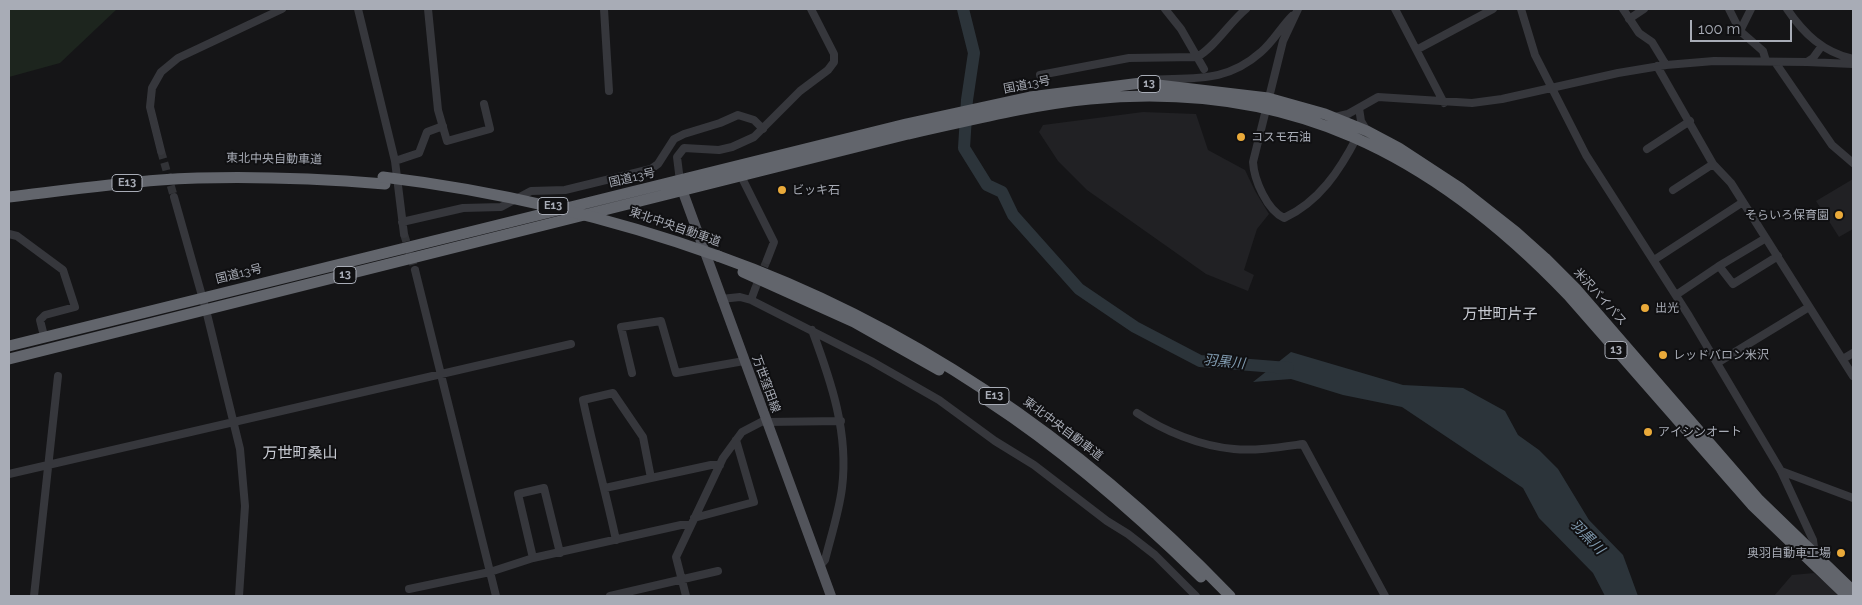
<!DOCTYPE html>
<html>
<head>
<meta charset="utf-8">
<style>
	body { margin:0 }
	#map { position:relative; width:1862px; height:605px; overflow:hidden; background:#151517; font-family:Raleway,sans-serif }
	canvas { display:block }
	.frame { position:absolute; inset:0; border:10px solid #a8acb6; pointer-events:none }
	.scale { position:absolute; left:1690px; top:20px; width:102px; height:22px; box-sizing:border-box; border:2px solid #a8acb6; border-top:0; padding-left:6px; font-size:15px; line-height:18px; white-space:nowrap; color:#a8acb6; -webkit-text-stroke:4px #101012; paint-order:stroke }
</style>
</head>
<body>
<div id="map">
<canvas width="1862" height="605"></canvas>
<div class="frame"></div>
<div class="scale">100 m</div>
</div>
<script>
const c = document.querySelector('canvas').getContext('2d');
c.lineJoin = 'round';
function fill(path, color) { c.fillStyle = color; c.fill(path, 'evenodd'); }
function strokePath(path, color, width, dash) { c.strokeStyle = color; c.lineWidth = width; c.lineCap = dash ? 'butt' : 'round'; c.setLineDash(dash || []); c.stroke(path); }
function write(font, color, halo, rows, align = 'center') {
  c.font = font + ' Raleway,"Noto Sans JP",sans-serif'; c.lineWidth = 4; c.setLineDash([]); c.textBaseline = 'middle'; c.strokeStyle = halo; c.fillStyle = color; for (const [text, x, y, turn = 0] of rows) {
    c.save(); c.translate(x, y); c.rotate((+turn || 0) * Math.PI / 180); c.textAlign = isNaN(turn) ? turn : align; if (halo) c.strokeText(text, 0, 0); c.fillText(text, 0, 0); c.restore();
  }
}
fill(new Path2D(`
	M1143,112l53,2 12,36 37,20 10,21 14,23 -12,15 -13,41 10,5 -6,16 -42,-17 -119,-84 -29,-29 -19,-29 4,-7z
	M1853,179v50l-14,8 -23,-36z
	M1814,573l27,23h-67l18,-21z`), '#212124');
fill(new Path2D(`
	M9,9h108l-57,54 -51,14z`), '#1d251e');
fill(new Path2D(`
	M1291,352l112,33 60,3 42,23 13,24 21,15 19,19 31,51 34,35 15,41h-33l-12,-23 -54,-55 -16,-30 -121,-81 -59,-12 -52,-16 -38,3z`), '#2c343a');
strokePath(new Path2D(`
	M963,9l11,44 -7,47 -3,48 23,37 15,7 11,23 66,74 56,38 65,34 88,7`), '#2c343a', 12);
strokePath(new Path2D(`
	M161,151l13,46
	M404,234l11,36
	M755,289l12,-29`), '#323337', 8, [8, 4]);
strokePath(new Path2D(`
	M358,9l37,152 9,73
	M428,9l10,101 9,31 43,-12 -6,-25
	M604,9l5,82
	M1165,9l16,20 23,40
	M1298,9l-15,32 -30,121c1,18 14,48 31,56 35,-16 56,-48 73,-81
	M1395,9l49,94
	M1521,9l14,46 51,100 103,161 92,155 32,69 2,14
	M1623,9l16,24 13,9 14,23
	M1729,9l11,22 23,20 3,10
	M1787,9c17,25 36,43 66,50
	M1629,19l15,-10
	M1740,31l11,-22
	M1418,49l75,-40
	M1775,62l57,83 21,18
	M1807,62l46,2
	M1657,66l56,98 18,19 122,193
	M1040,75l89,-17 68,-1c18,-10 32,-34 49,-48
	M1147,80c45,-3 78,4 114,-28 12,-10 20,-25 31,-36
	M1359,108l2,13 6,10
	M1335,117l13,-3 30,-17 94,6 30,-4 116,-26 48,-8 48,-4 93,1 6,-4 8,-11
	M1647,149l43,-28
	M161,151l-11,-44 2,-19 9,-16 17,-14 104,-49
	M395,161l24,-8 8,-21 16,-6
	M741,176l33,66 -7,18
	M680,181l-3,-24 7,-9 35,2 13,-3 22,-10 46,-46 28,-21 6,-8v-8l-23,-45
	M1673,190l40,-26
	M174,197l32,113 34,139 5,57 -6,90
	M402,222l61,-14 38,-1 30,-16 34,-1 86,-21 7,-5 16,-25 10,-5 36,-11 18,-8 16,5 9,9
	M9,234l8,2 46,34 12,37 -30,8 -5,5 4,16
	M1766,238l-47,28 14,18 45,-28
	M1654,260l89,-58
	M415,270l81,326
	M1676,295l43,-29
	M721,299l19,-2 11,3 120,61 68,39 56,41 39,24 73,56 21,13 27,21 41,41
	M751,300l4,-11
	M812,330c19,51 37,103 30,158 -3,24 -11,48 -17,72l-5,6
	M1843,359l10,-6
	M1717,363l92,-56
	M632,373l-11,-46 40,-6 15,52 68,-12
	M1137,413c27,18 63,33 97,36 22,2 47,-2 69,-5l82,152
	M766,422l75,-1
	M1781,471l72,27
	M9,474l562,-130
	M605,488l106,-23h9
	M694,518l60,-16 -18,-62
	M616,540c-10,-47 -23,-92 -33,-140l30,-7 30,44 8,41
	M533,558l-15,-64 26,-6 16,65
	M409,589l81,-17 43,-14 148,-33h10
	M34,596l24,-220
	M610,596l108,-25
	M686,596l-10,-39 47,-99 19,-26 23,-12`), '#36373c', 8);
strokePath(new Path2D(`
	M680,184l151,412`), '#52545b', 10);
strokePath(new Path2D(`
	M9,197c50,-6 101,-13 151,-17 75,-5 150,-2 225,4
	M718,256c197,70 368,191 512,340
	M743,272l111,50 85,48
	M9,346l897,-222 124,-27 111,-14 127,15 57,16 42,17 32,17 61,40 56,44 29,26 32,32 182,210 94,91
	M9,359l899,-225c60,-13 121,-29 182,-35 199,-19 343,55 478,196l184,210 95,91
	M988,401c77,50 147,112 213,176`), '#62656c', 11);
strokePath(new Path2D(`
	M383,177c116,14 226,40 335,79`), '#62656c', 11);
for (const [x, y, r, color] of [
	[1241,137,5,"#eaaa3a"],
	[782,190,5,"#eaaa3a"],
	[1839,215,5,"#eaaa3a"],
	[1645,308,5,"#eaaa3a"],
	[1663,355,5,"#eaaa3a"],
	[1648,432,5,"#eaaa3a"],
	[1841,553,5,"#eaaa3a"]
]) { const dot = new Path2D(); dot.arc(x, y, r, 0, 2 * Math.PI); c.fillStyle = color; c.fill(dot); strokePath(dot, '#101012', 2); }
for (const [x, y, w] of [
	[1149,84,22],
	[127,183,30],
	[553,206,30],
	[345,275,22],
	[1616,350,22],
	[994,396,30]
]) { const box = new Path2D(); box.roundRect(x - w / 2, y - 8.5, w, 17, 4); c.fillStyle = '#101012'; c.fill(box); strokePath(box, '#a8acb6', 1); }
write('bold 11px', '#a8acb6', null, [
	["13",1149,84],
	["E13",127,183],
	["E13",553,206],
	["13",345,275],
	["13",1616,350],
	["E13",994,396]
]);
write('12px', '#a8acb6', '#101012', [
	["国道13号",1027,85,-11],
	["東北中央自動車道",274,159,1],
	["国道13号",632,178,-13],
	["東北中央自動車道",675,227,19],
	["国道13号",239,274,-14],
	["米沢バイパス",1600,297,48],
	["万世窪田線",766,384,70],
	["東北中央自動車道",1063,429,37]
]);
write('12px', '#a8acb6', '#101012', [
	["コスモ石油",1251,137],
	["ビッキ石",792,190],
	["そらいろ保育園",1829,215,"right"],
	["出光",1655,308],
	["レッドバロン米沢",1673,355],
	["アイシンオート",1658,432],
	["奥羽自動車工場",1831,553,"right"]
], 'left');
write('italic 14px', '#809bb0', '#101012', [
	["羽黒川",1224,362,6],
	["羽黒川",1587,537,45]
]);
write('15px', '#c8cbd3', '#101012', [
	["万世町片子",1500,314],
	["万世町桑山",300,453]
]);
</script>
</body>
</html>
